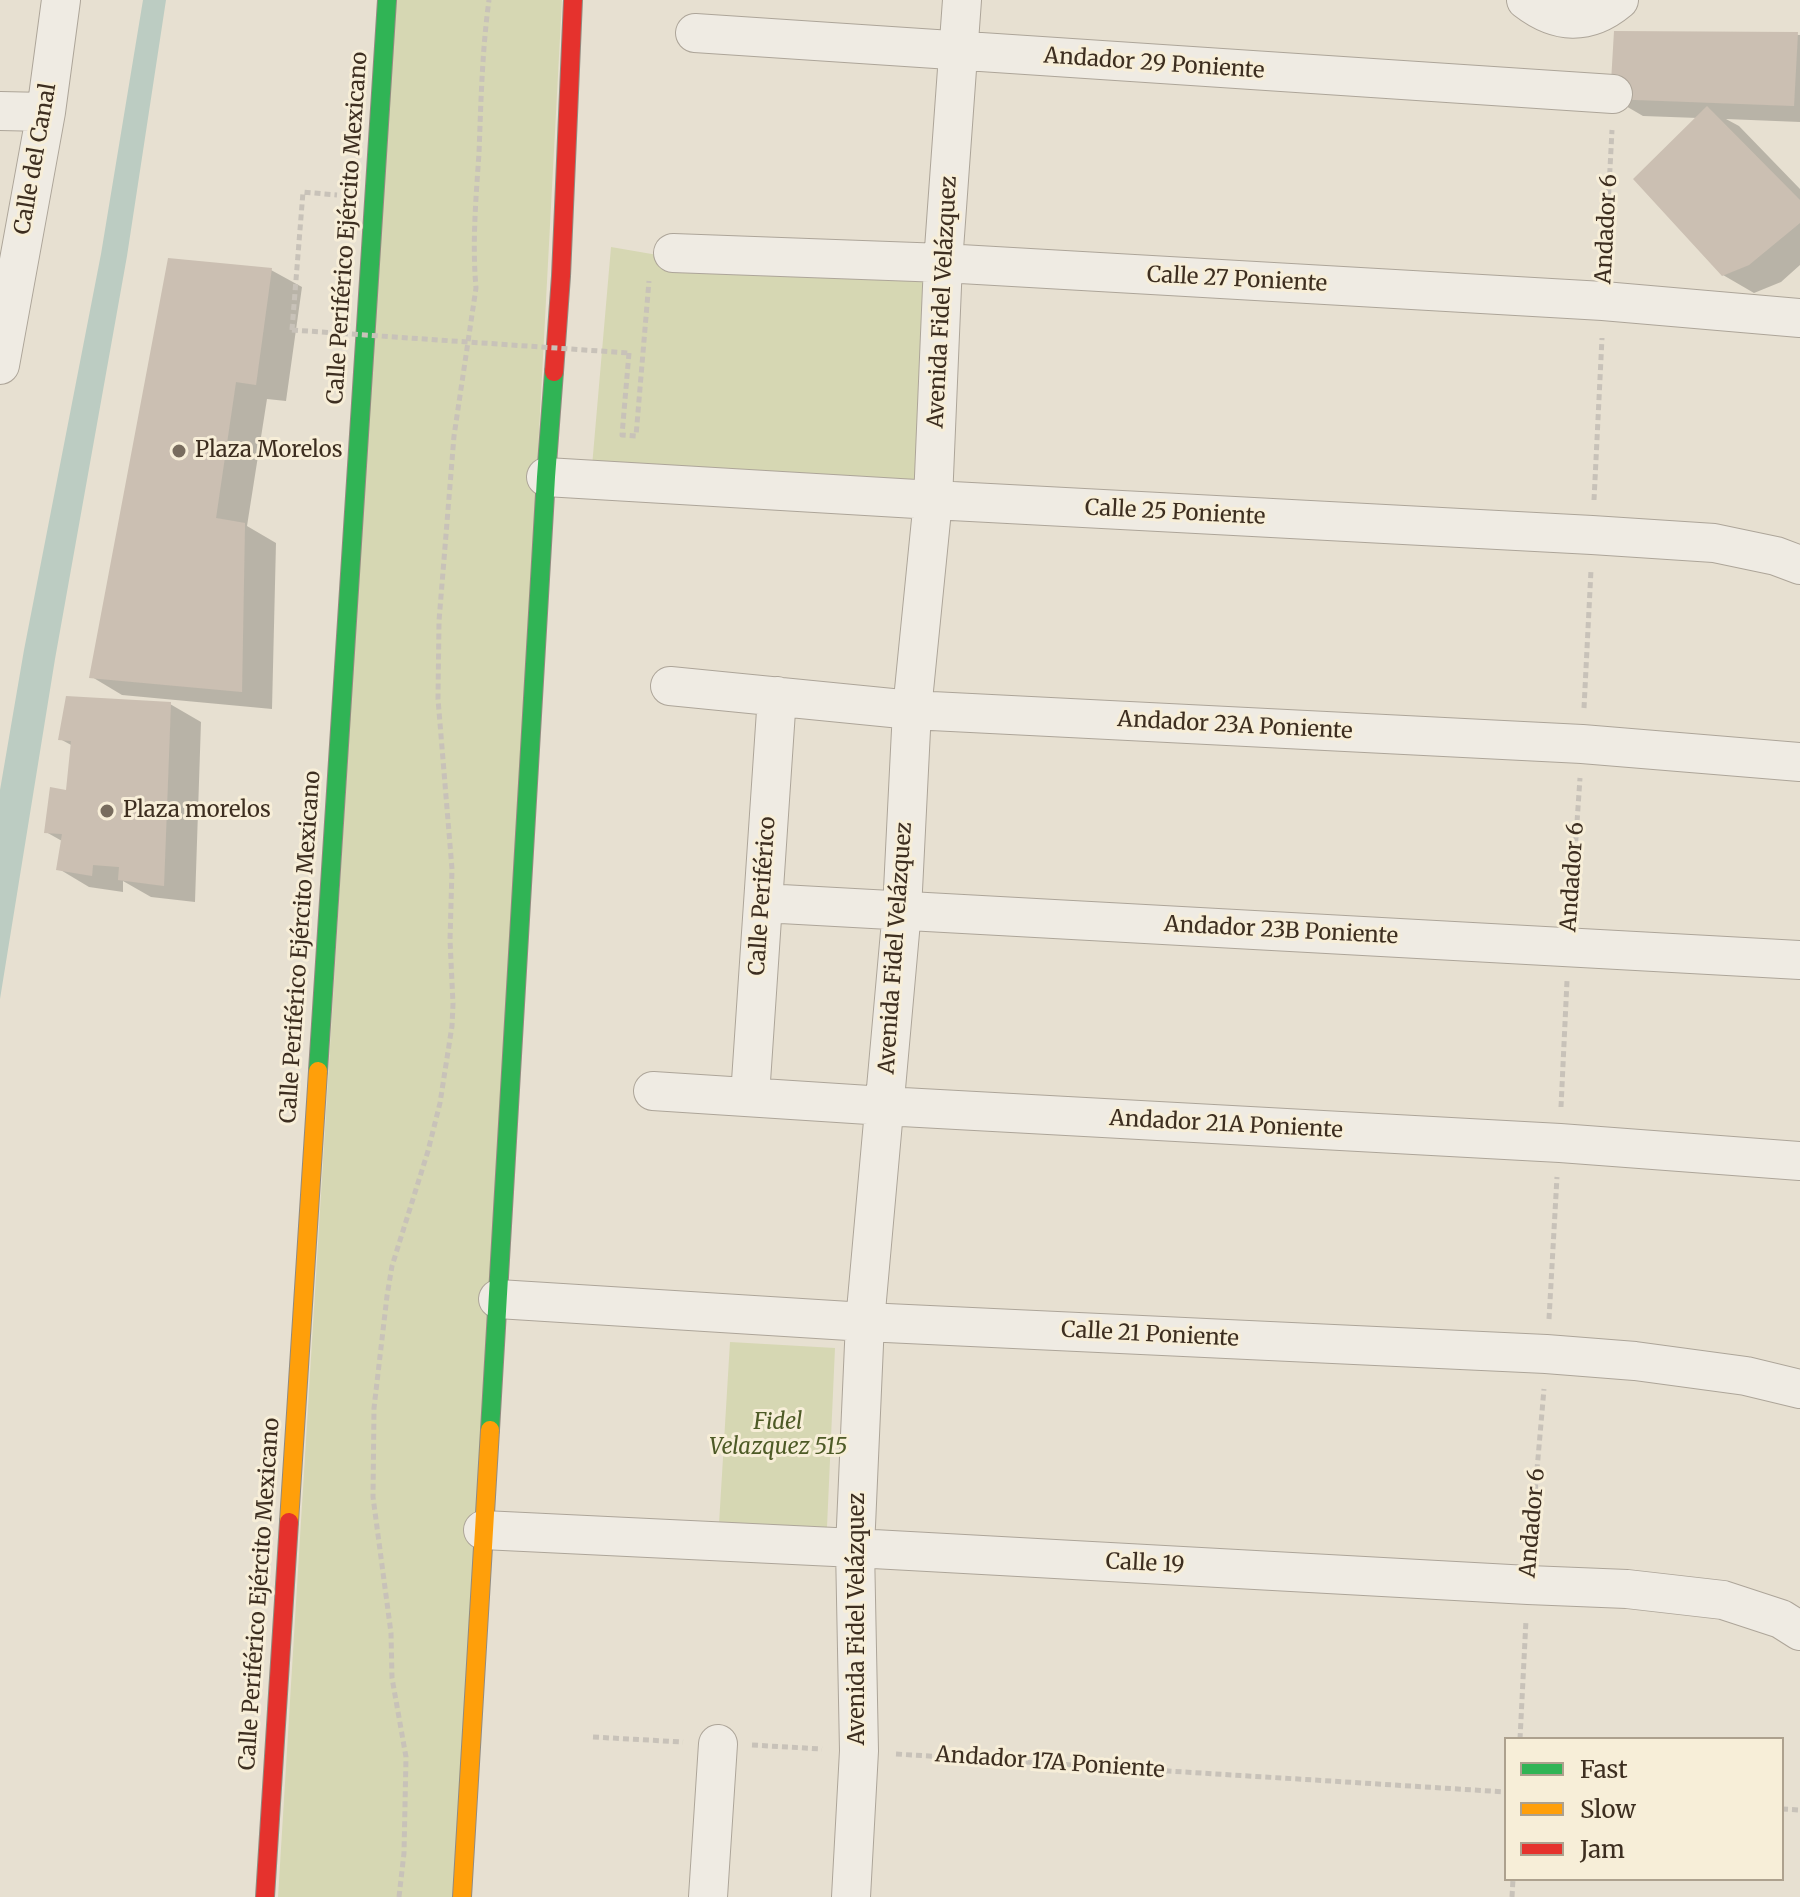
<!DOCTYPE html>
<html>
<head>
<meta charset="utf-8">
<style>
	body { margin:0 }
	#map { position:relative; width:1800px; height:1897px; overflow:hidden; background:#e7e0d1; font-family:Merriweather,serif }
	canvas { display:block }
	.legend { position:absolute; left:1504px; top:1737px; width:280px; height:144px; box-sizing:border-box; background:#f7eed8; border:2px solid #ada18e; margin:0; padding:10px 14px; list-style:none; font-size:24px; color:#3d2e20 }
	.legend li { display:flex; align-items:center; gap:16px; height:40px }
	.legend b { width:40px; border:2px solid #ada18e }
</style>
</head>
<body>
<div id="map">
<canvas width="1800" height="1897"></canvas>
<ul class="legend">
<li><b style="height:10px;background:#30b455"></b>Fast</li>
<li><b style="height:10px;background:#ff9f0a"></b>Slow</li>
<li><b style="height:10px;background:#e5322d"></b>Jam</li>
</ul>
</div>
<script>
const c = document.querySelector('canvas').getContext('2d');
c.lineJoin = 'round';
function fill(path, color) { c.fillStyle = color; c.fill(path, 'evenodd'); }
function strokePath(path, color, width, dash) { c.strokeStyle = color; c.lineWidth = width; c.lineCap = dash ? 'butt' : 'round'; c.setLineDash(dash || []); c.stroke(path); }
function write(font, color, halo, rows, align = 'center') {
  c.font = font + ' Merriweather,serif'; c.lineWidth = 6; c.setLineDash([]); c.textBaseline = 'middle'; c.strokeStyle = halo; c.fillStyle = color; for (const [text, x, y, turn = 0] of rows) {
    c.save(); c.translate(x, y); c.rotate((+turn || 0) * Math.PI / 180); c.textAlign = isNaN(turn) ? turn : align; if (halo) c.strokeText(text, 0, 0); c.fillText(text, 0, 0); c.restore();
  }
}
fill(new Path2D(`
	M394,0h168l-101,1897h-183z
	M611,247l64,11 265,10 -10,228 -339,-18z
	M730,1342l105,6 -8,179 -108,-3z`), '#d6d7b3');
fill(new Path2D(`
	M143,0h23l-39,256 -72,403 -55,340v-209l24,-140 77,-396z`), '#bcccc2');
fill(new Path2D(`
	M1616,33l184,2v87l-74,-3 13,7 61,63v76l-19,17 -27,11 -31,-18 -25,-157 -55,-2 -31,-18z
	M271,270l31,17 -16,114 -19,-2 -20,127 29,17 -4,166 -150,-14 -30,-18z
	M170,704l31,18 -6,180 -44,-5 -28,-16v11l-34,-5 -30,-18 3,-28 -16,-9 21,-40 6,-46 -13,-7z`), '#0003');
fill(new Path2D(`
	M1614,31l184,1 -4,74 -184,-7z
	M1707,106l93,94v23l-51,42 -27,11 -89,-97z
	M168,258l104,10 -16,117 -20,-3 -20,136 29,5 -3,169 -153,-14z
	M66,696l105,6 -7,184 -46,-6 1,-13 -26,-2 -1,11 -36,-6 6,-36 -18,-1 6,-46 16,3 5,-49 -13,-1z`), '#cbbfb2');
const street = new Path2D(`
	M1526,0c31,24 62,26 93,0
	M695,33l918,61
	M0,111l46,1
	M673,253l270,10 660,38 197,17
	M0,365l46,-253 15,-112
	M546,477l387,23 659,35 122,8 62,13 24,9
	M670,686l242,24 670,34 218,18
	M763,903l1037,57
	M653,1091l231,15 676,37 240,18
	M750,1096l27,-400
	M498,1299l367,23 681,32 89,7 111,15 54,13
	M483,1530l372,18 673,37 99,4 96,11 58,19 19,12
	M708,1897l10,-153
	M851,1897l8,-146 -4,-203 10,-226 37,-412 10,-200 21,-210 10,-237 19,-263`);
const fast = new Path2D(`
	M318,1071l69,-1071
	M490,1430l56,-953 8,-105`);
const slow = new Path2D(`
	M289,1522l29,-451
	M462,1897l28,-467`);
const jam = new Path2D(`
	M554,372l7,-96 12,-276
	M265,1897l24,-375`);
strokePath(street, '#ada599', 40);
strokePath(fast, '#928b80', 20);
strokePath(slow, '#928b80', 20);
strokePath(jam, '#928b80', 20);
strokePath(new Path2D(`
	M1605,264l7,-134
	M292,330l11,-138 34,3
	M629,353l-7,82 14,1 13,-155
	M1594,500l8,-162
	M1584,708l7,-138
	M1571,911l9,-133
	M1561,1107l6,-126
	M1549,1319l8,-142
	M1530,1550l14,-161
	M593,1737l90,5
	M1520,1739l6,-119
	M752,1745l70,4
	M896,1754l610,38
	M1782,1809l18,1
	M399,1897l5,-44 2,-96 -14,-79 -1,-45 -18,-136 1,-89 13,-112 5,-30 36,-115 12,-48 12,-77 1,-22 -3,-64 2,-71 -14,-170 1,-78 15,-185 22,-148c-4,-45 0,-90 3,-135 2,-51 3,-102 10,-153
	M1512,1897l1,-18`), '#c8c2b9', 5, [6, 4]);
strokePath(street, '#efebe3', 38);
strokePath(fast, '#30b455', 18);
strokePath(slow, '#ff9f0a', 18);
strokePath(jam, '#e5322d', 18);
strokePath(new Path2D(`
	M292,330l337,23`), '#c8c2b9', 5, [6, 4]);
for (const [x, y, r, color] of [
	[179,451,8,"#786c5e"],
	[107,811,8,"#786c5e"]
]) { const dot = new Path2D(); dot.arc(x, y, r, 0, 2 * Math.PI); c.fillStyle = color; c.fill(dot); strokePath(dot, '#f7eed8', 3); }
write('22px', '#3d2e20', '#f7eed8', [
	["Andador 29 Poniente",1154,64,4],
	["Calle del Canal",36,159,-80],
	["Calle Periférico Ejército Mexicano",348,228,-86],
	["Andador 6",1607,229,-87],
	["Calle 27 Poniente",1237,280,3],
	["Avenida Fidel Velázquez",943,302,-87],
	["Calle 25 Poniente",1175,513,3],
	["Andador 23A Poniente",1235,726,3],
	["Andador 6",1573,877,-86],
	["Calle Periférico",763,896,-86],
	["Andador 23B Poniente",1281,931,3],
	["Calle Periférico Ejército Mexicano",301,947,-86],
	["Avenida Fidel Velázquez",896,948,-86],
	["Andador 21A Poniente",1226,1125,3],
	["Calle 21 Poniente",1150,1335,3],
	["Andador 6",1533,1523,-85],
	["Calle 19",1145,1564,3],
	["Calle Periférico Ejército Mexicano",260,1594,-86],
	["Avenida Fidel Velázquez",858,1619,-90],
	["Andador 17A Poniente",1050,1763,4]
]);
write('22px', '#3d2e20', '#f7eed8', [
	["Plaza Morelos",195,451],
	["Plaza morelos",123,811]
], 'left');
write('italic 22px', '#4d5a26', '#f7eed8', [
	["Fidel",778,1423],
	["Velazquez 515",778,1448]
]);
</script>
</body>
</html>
